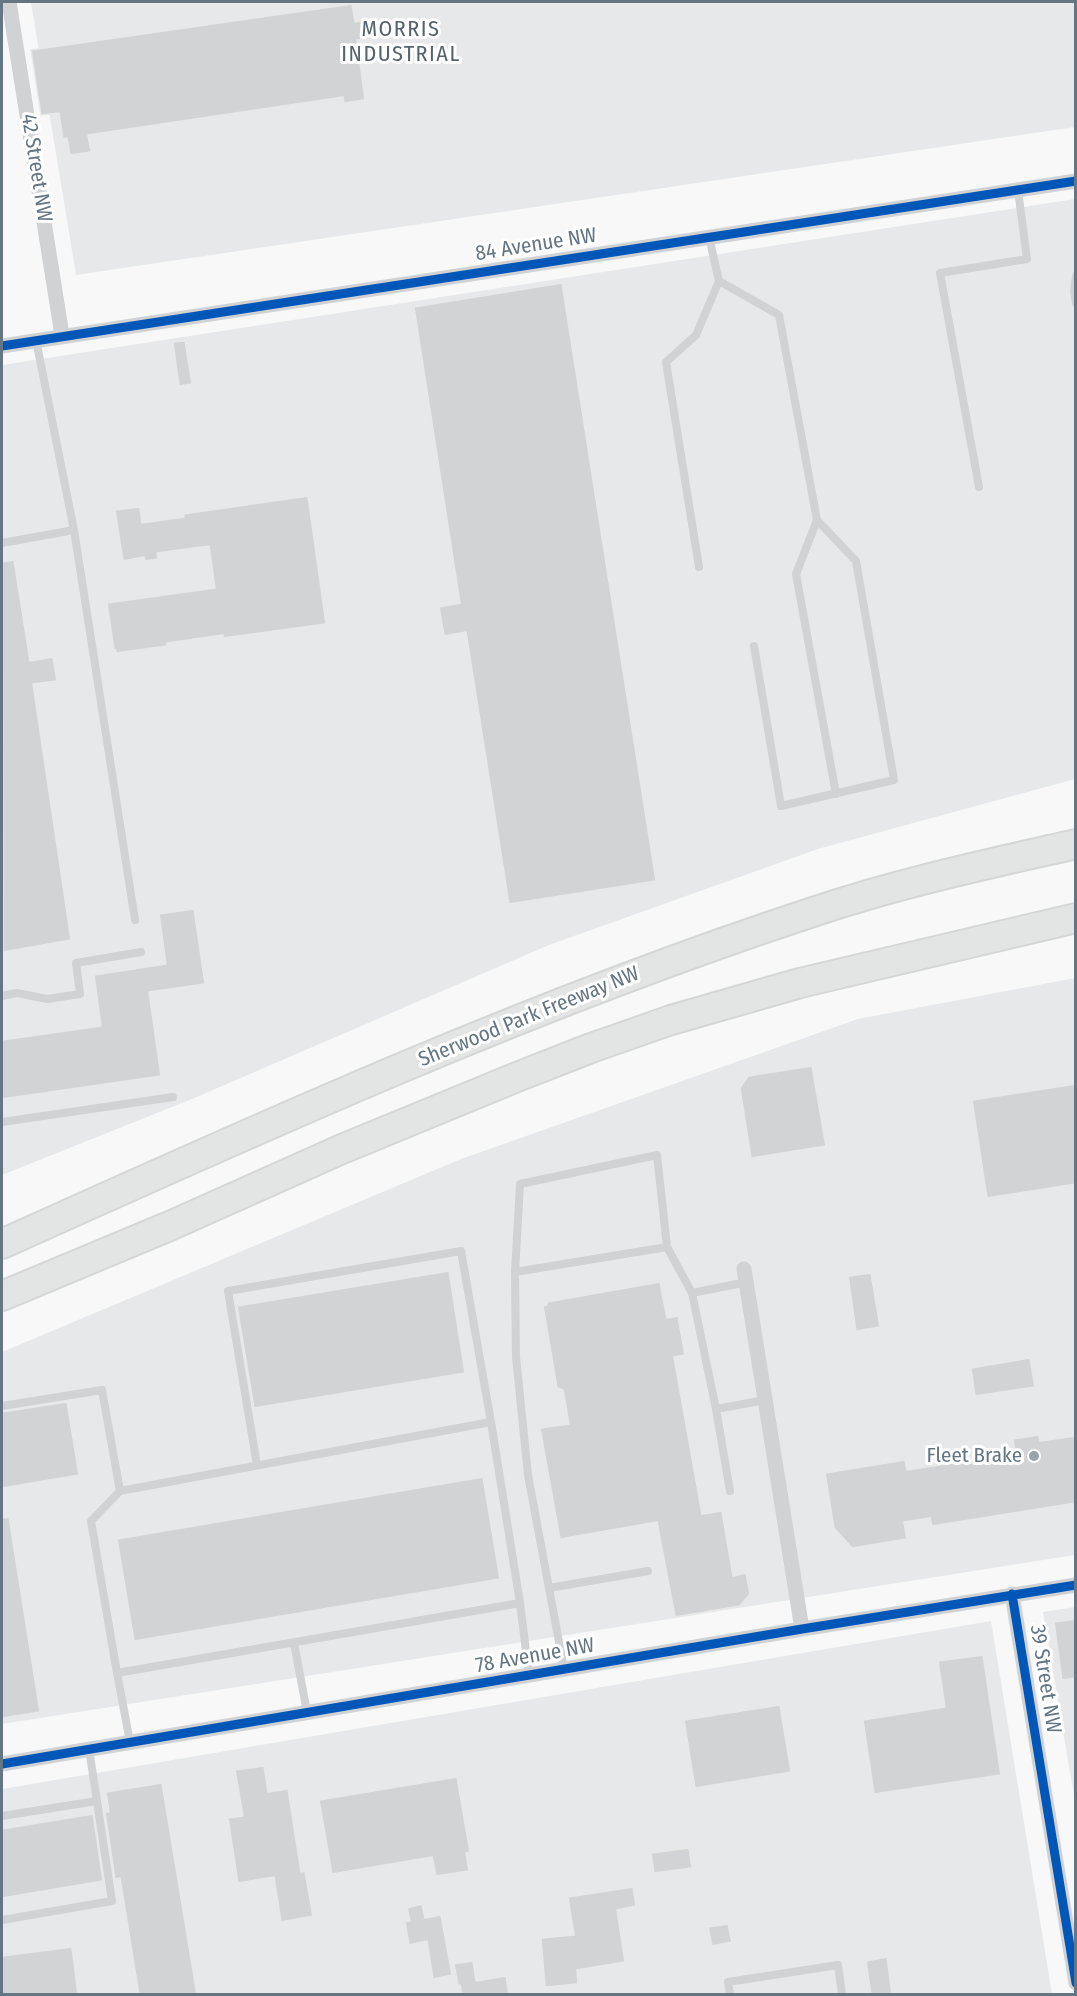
<!DOCTYPE html>
<html>
<head>
<meta charset="utf-8">
<style>
	body { margin:0 }
	#map { position:relative; width:1077px; height:1996px; overflow:hidden; background:#f8f8f8; font-family:"Fira Sans Condensed",sans-serif }
	canvas { display:block }
	.frame { position:absolute; inset:0; border:3px solid #647583; pointer-events:none }
</style>
</head>
<body>
<div id="map">
<canvas width="1077" height="1996"></canvas>
<div class="frame"></div>
</div>
<script>
const c = document.querySelector('canvas').getContext('2d');
c.lineJoin = 'round';
function fill(path, color) { c.fillStyle = color; c.fill(path, 'evenodd'); }
function strokePath(path, color, width, dash) { c.strokeStyle = color; c.lineWidth = width; c.lineCap = dash ? 'butt' : 'round'; c.setLineDash(dash || []); c.stroke(path); }
function write(font, color, halo, rows, align = 'center') {
  c.font = font + ' "Fira Sans Condensed",sans-serif'; c.lineWidth = 6; c.setLineDash([]); c.textBaseline = 'middle'; c.strokeStyle = halo; c.fillStyle = color; for (const [text, x, y, turn = 0] of rows) {
    c.save(); c.translate(x, y); c.rotate((+turn || 0) * Math.PI / 180); c.textAlign = isNaN(turn) ? turn : align; if (halo) c.strokeText(text, 0, 0); c.fillText(text, 0, 0); c.restore();
  }
}
fill(new Path2D(`
	M31,2h1044v125l-999,148z
	M1075,199v580l-257,70 -269,96 -357,154 -190,76v-810z
	M1075,978v577l-1073,169v-372l459,-193 397,-140z
	M1075,1607v195l-32,-190z
	M991,1621l61,373h-1050v-205z`), '#e7e8e9');
const building = new Path2D(`
	M352,4l3,18 8,-2 3,19 -9,1 8,60 -21,3 -1,-6 -255,38 3,17 -21,3 -3,-17 -4,1 -4,-26 -18,2 -10,-65z
	M562,283l94,598 -147,23 -43,-272 -22,4 -5,-29 21,-4 -46,-296z
	M185,341l7,43 -13,2 -6,-44z
	M308,496l18,128 -103,14v-3l-56,8v3l-51,7v-3h-2l-7,-47 108,-15 -6,-42 -52,7 1,6 -13,2 -1,-4 -21,4 -8,-51 25,-3 2,16 42,-6 -1,-3z
	M14,560l16,101 23,-4 4,24 -24,3 38,256 -68,12 -1,-390z
	M194,909l11,75 -56,8 12,84 -159,23v-59l99,-14 -7,-51 72,-11 -7,-50z
	M812,1066l14,80 -75,12 -11,-70 8,-12z
	M1076,1084v100l-89,14 -15,-98z
	M449,1271l16,102 -211,35 -17,-102z
	M871,1273l9,54 -24,4 -8,-55z
	M660,1282l7,36 11,-2 7,39 -11,2 28,157 20,-3 11,65 13,-3 4,21 -10,12 -65,11 -18,-95 -97,17 -20,-111 29,-4 -6,-34 -6,-2 -14,-82 4,-1v-3z
	M1030,1358l5,29 -60,9 -4,-28z
	M67,1402l12,73 -77,13v-76z
	M1039,1435l1,6 36,-5v67l-144,23 -2,-8 -26,4 3,17 -55,9 -18,-20 -9,-55 80,-13 2,10 108,-17 -2,-14z
	M483,1477l17,102 -366,62 -17,-102z
	M9,1517l31,195 -38,6v-200z
	M1076,1619v59l-14,2 -8,-58z
	M983,1655l18,120 -127,19 -11,-74 82,-13 -7,-46z
	M780,1705l11,67 -96,16 -11,-68z
	M264,1766l4,26 20,-3 13,83 4,-1 8,45 -32,6 -7,-45 -36,6 -10,-65 15,-2 -8,-46z
	M457,1777l13,75 -4,1 3,18 -33,5 -4,-19 -100,17 -13,-74z
	M162,1783l35,212h-58l-19,-117 -5,1 -10,-67h4l-3,-20z
	M93,1814l10,67 -101,17v-69z
	M689,1848l3,20 -38,5 -3,-20z
	M633,1887l3,19 -19,4 8,52 -48,8 1,14 -33,3 -4,-49 33,-3 -6,-38z
	M422,1904l3,14 16,-3 11,60 -19,4 -6,-38 -18,4 -4,-23 5,-1 -3,-13z
	M728,1924l4,18 -20,4 -4,-19z
	M72,1947l6,48h-76v-39z
	M887,1957l5,38h-21l-5,-34z
	M473,1961l3,20 30,-5 3,19h-47l-2,-10h-2l-4,-21z`);
fill(building, '#d2d3d4');
strokePath(building, '#e8e8e8', 1.5);
const highway = new Path2D(`
	M2,1244c266,-120 533,-241 811,-332 86,-29 175,-48 263,-68
	M2,1296l170,-71 170,-76 175,-72 74,-29 80,-28 129,-37 276,-65`);
strokePath(highway, '#d5d6d6', 32);
strokePath(new Path2D(`
	M1076,276l-2,15 2,12
	M719,281l60,34 38,205 39,41 38,219 -113,26 -27,-160
	M979,487l-39,-214 87,-14 -9,-69
	M817,520l-21,54 40,220
	M74,530l61,390
	M2,543l72,-13 -38,-190
	M699,567l-33,-205 30,-27 23,-54 -10,-44
	M2,996l15,-3 30,6 33,-5 -4,-31 65,-11
	M2,1122l171,-25
	M515,1272l5,-88 137,-29 10,92
	M2,1406l100,-16 18,101 371,-69 -30,-171 -233,40 29,174
	M716,1409l-24,-116 55,-11
	M491,1422l29,181 9,72
	M120,1491l-29,30 26,152 403,-70
	M730,1491l-14,-82 49,-9
	M549,1588l99,-17
	M294,1643l13,69
	M564,1669l-36,-194 -12,-118 -1,-85 152,-25 25,46
	M117,1673l13,69
	M2,1816l95,-15 -8,-52
	M2,1920l110,-19 -15,-100
	M730,1994l-2,-12 110,-17 4,29`), '#d0d2d3', 8);
strokePath(new Path2D(`
	M9,2l53,333
	M2,346l1074,-165
	M744,1269l58,360
	M1012,1594l64,389
	M2,1764l800,-135 274,-44`), '#d0d2d3', 15);
strokePath(highway, '#e3e4e4', 28);
strokePath(new Path2D(`
	M2,346l1074,-165
	M1012,1594l64,389
	M2,1764l800,-135 274,-44`), '#0057b8', 9);
for (const [x, y, r, color] of [
	[1034,1456,6,"#98a3ac"]
]) { const dot = new Path2D(); dot.arc(x, y, r, 0, 2 * Math.PI); c.fillStyle = color; c.fill(dot); strokePath(dot, '#fff', 2); }
write('21px', '#647583', '#fff', [
	["42 Street NW",36,168,81],
	["84 Avenue NW",536,245,-9],
	["Sherwood Park Freeway NW",529,1017,-22],
	["78 Avenue NW",535,1656,-10],
	["39 Street NW",1045,1679,81]
]);
write('21px', '#647583', '#fff', [
	["Fleet Brake",1022,1456]
], 'right');
c.letterSpacing = '1.5px';
write('22px', '#56636e', '#fff', [
	["MORRIS",401,30],
	["INDUSTRIAL",401,55]
]);
c.letterSpacing = '0px';
</script>
</body>
</html>
